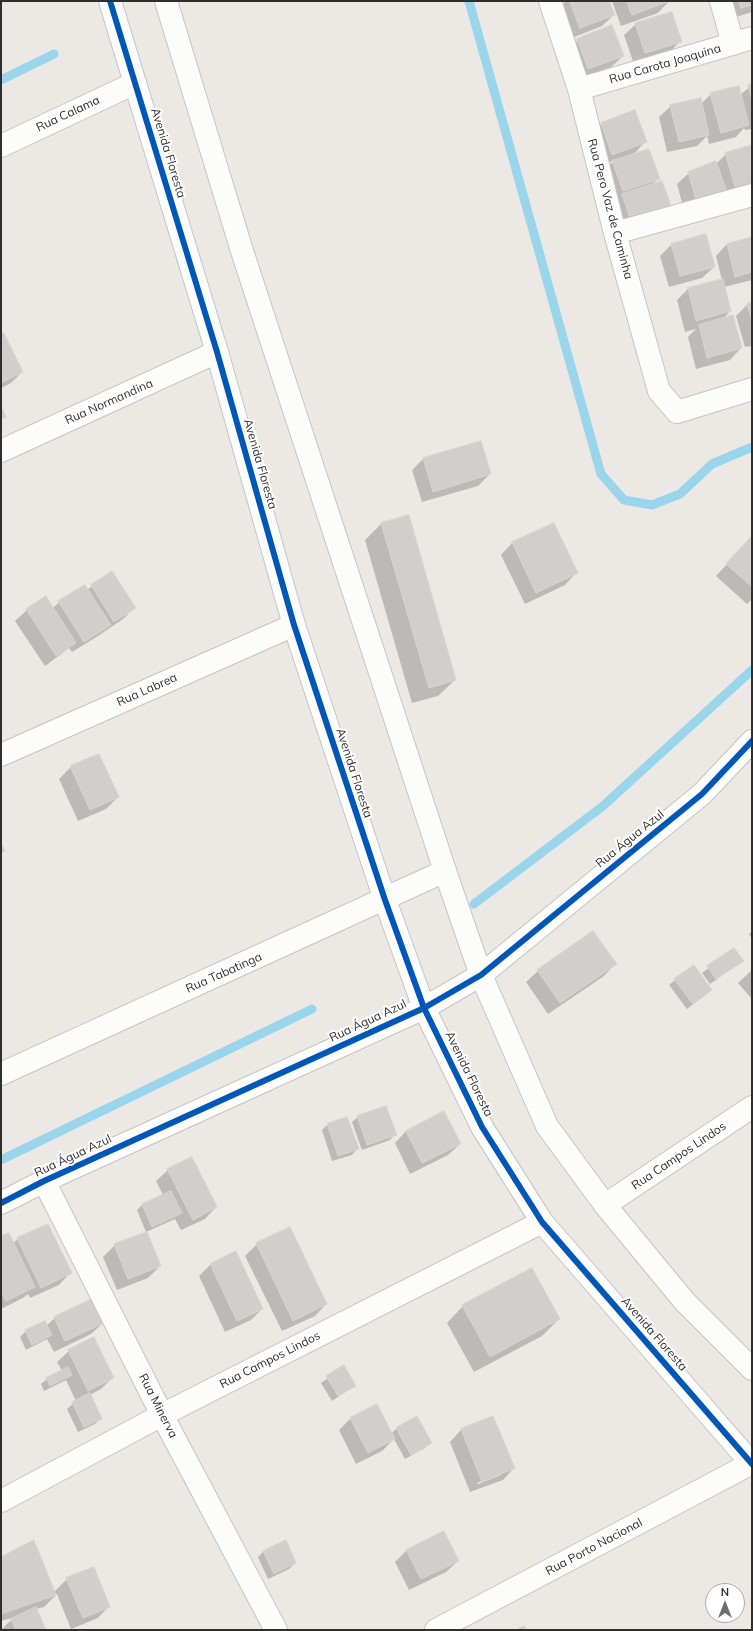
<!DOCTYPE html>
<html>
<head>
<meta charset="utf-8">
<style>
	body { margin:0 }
	#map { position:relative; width:753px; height:1631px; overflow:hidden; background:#ece8e4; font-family:Mulish,sans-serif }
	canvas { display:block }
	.frame { position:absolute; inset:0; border:2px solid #2e2e2e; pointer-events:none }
	.north { position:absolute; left:705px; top:1583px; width:40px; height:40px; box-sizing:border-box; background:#fff; border:1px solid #ababab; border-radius:50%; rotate:0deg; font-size:11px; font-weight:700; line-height:16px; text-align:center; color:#2e2e2e }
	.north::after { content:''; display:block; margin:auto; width:14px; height:18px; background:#706f6e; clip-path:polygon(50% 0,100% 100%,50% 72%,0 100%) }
</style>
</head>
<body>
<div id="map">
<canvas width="753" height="1631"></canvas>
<div class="frame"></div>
<div class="north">N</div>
</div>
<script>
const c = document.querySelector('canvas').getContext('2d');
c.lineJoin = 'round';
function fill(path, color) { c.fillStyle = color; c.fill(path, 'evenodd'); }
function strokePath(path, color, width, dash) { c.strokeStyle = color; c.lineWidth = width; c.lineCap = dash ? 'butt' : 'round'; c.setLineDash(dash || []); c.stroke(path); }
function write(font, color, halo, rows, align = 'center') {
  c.font = font + ' Mulish,sans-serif'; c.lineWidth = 4; c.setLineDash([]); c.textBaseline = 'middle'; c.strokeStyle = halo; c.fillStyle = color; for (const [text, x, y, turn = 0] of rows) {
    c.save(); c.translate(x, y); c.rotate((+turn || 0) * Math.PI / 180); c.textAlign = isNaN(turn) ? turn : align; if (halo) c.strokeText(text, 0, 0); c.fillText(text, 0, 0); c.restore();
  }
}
fill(new Path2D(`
	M566,1h42l6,14 -12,11 -33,13 -12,-29z
	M612,1h57l-11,12 -37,13z
	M725,1h27v11l-22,7z
	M636,24l44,17 -11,12 -35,11 -10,-29z
	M578,40l45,16 -12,11 -34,13 -11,-29z
	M752,85v44l-7,1 -1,-2 -8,9 -27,7 -2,-8 -10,10 -30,6 -8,-35 12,-11 30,-2 10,-10 29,1z
	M635,111l11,30 -14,15 26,22 -6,7 -32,51 -19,-62 13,-14 -13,6 -11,-31 11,-11z
	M752,146v50l-67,18 -8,-30 12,-11 27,-9 10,-10z
	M752,238v42l-28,7 6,24 -8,9 19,28 -11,12 -34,9 -8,-32 8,-8 -11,3 -8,-32 11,-11 34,-9 -6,-24 11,-12z
	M672,244l42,23 -12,11 -33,9 -9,-31z
	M752,303v43l-7,1 -9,-31 12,-12z
	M1,335l21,37 -11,11 -10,5z
	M423,459l67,15 -12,12 -56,16 -10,-32z
	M381,524l74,156 -17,16 -26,7 -47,-163z
	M553,524l23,49 -11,12 -40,19 -24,-49 11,-12z
	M752,537v62l-5,5 -31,-28z
	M112,572l22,36 -11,11 -25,17 -26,16 -3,-4 -24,18 -30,-45 12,-11 26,-2 6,-6 28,-12z
	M71,767l47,30 -12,12 -28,12 -19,-42z
	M752,931v8l-3,-5z
	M734,949l8,12 -32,23 -8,-11z
	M615,964l-11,12 -56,38 -22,-32 12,-11z
	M752,970v29l-14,-16z
	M675,980l36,10 -24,19 -18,-24z
	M358,1117l37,17 -5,6 -28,10 -10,-28z
	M327,1125l30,24 -5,6 -20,6 -10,-31z
	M406,1131l54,13 -12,11 -38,19 -15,-31z
	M168,1170l48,37 -11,12 -24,11 -6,-11 -29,13 -9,-22 5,-5 21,-10 -7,-14z
	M1,1237l12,6 5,-4 52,34 -11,12 -29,13 -2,-4 -5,4 -22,11z
	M257,1244l69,60 -11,12 -33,15 -37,-75z
	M115,1245l45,21 -12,12 -31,12 -14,-33z
	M236,1253l26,56 -11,11 -26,12 -26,-56 11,-11z
	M463,1306l96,13 -17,17 -68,36 -27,-49z
	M55,1318l48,5 -12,11 -37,18 -7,-13 -21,11 -6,-13 6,-6 20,-5z
	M69,1351l43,27 -11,11 -11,6 11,23 -6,6 -17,8 -11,-23 9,-8 -10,-21 -22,11 -3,-7 6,-5 15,-8 -5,-9z
	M344,1367l11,18 -23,16 -11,-18z
	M377,1406l14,28 5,-5 21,-11 13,25 -5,5 -20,11 -11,-20 -12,12 -26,13 -17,-34 11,-11z
	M493,1417l21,51 -11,12 -33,12 -20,-50 11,-12zM501,1473v2l-23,9 -1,-1z
	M407,1550l51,11 -12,11 -37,18 -14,-28z
	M264,1551l31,12 -6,6 -21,10 -10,-22z
	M1,1558l53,34 13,-13 42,27 -11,12 -27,11 -14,-35 -13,13 -8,2 9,21h-44l10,-10 8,-4 -18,5z`), '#0003');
strokePath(new Path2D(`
	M469,1l132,473 23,26 28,5 28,-11 32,-30 40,-17
	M1,80l53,-26
	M474,904l129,-98 149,-136
	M1,1160l311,-151`), '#99d6ec', 9);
const building = new Path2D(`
	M570,1h39l6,14 -35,13z
	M627,1h43l-38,14z
	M739,1h13v4l-11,3z
	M672,12l10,30 -37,11 -10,-30z
	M612,25l12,31 -36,13 -11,-30z
	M752,84v17l-4,-16z
	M739,86l10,39 -28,8 -11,-40z
	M701,98l8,37 -30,7 -9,-37z
	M635,110l12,32 -35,13 -11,-32z
	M752,145v44l-15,4 -12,-40z
	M649,149l11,30 -37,12 -11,-30z
	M716,161l12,34 -31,8 -9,-31z
	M662,181l11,30 -41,14 -10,-31z
	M706,234l9,33 -35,9 -9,-32z
	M752,237v35l-17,5 -8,-33z
	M723,279l8,32 -35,10 -8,-33z
	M752,302v19l-5,-17z
	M733,315l9,33 -35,10 -8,-33z
	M4,333l19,39 -22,11v-49z
	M1,406l5,11 -5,2z
	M481,441l10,33 -58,18 -10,-34z
	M409,515l47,165 -27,8 -48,-165z
	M554,523l24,50 -42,20 -24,-51z
	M752,536v51l-26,-23z
	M112,571l24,37 -22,14 -23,-37z
	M85,585l26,40 -27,17 -26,-41z
	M46,596l30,47 -20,13 -30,-47z
	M99,754l20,43 -29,13 -20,-44z
	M1,843l4,8 -4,2z
	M593,931l24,33 -57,39 -23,-33z
	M734,948l10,13 -28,18 -9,-13z
	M694,965l18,25 -19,14 -19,-25z
	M386,1106l11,29 -30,10 -10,-29z
	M444,1111l17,33 -39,19 -16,-32z
	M347,1117l12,32 -21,7 -11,-32z
	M192,1157l25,50 -24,13 -26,-51z
	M171,1191l11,22 -30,14 -10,-23z
	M48,1224l24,49 -31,15 -24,-50z
	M290,1227l37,77 -34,17 -37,-78z
	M147,1232l14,34 -33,13 -14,-35z
	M9,1233l26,54 -29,14 -5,-10v-55z
	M236,1251l27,58 -26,12 -27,-57z
	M532,1268l28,51 -70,38 -28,-52z
	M92,1299l12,24 -39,18 -11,-24z
	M45,1321l7,14 -20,10 -7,-15z
	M94,1337l20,41 -26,13 -20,-41z
	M344,1365l12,21 -18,10 -12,-20z
	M68,1367l4,8 -22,11 -4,-8z
	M90,1393l12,26 -18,8 -12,-25z
	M377,1404l18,35 -27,14 -18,-35z
	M417,1416l15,27 -21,12 -15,-27z
	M493,1416l22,52 -33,14 -21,-53z
	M444,1531l15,30 -38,18 -15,-29z
	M34,1540l22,55 -55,19v-57z
	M286,1540l10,23 -22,11 -11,-23z
	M94,1567l16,40 -27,11 -17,-40z
	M36,1607l10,23h-30l-5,-11z
	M524,1626l3,4h-11z`);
fill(building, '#d1cecb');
strokePath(building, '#d7d4d0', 1);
const minor = new Path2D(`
	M550,1l29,88 36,144 44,158 18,21 75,-23
	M721,1l12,43
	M579,89l173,-51
	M1,146l134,-63
	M615,233l137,-38
	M1,451l216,-99
	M1,755l293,-130
	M1,1074l444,-203
	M44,1181l118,234 114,215
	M1,1203l43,-22 380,-173 57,-33 221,-181 50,-53
	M605,1205l147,-98
	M1,1501l161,-86 380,-193
	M436,1630l316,-167`);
const tertiary = new Path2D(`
	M110,1l107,351 77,273 91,275 39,108 58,119 60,95 210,242
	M166,1l76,250 203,620 36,104 66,151 58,79 80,97 67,67`);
strokePath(minor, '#c5c4c5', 24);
strokePath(tertiary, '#c5c4c5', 24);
strokePath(minor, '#fcfcfb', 22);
strokePath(tertiary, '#fcfcfb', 22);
strokePath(new Path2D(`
	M110,1l107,351 77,273 91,275 39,108 58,119 60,95 210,242
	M1,1203l43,-22 380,-173 57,-33 221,-181 50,-53`), '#0057b8', 6);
write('12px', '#2e2e2e', '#fff', [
	["Rua Carota Joaquina",665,64,-16],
	["Rua Calama",68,114,-25],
	["Avenida Floresta",168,153,73],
	["Rua Pero Vaz de Caminha",610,209,75],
	["Rua Normandina",109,402,-24],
	["Avenida Floresta",260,464,74],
	["Rua Labrea",147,690,-24],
	["Avenida Floresta",354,773,72],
	["Rua Água Azul",630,839,-39],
	["Rua Tabatinga",224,973,-24],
	["Rua Água Azul",368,1021,-25],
	["Avenida Floresta",469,1074,64],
	["Rua Água Azul",73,1156,-25],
	["Rua Campos Lindos",679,1156,-34],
	["Avenida Floresta",654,1334,49],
	["Rua Campos Lindos",270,1360,-27],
	["Rua Minerva",158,1406,63],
	["Rua Porto Nacional",594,1547,-28]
]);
</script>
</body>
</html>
